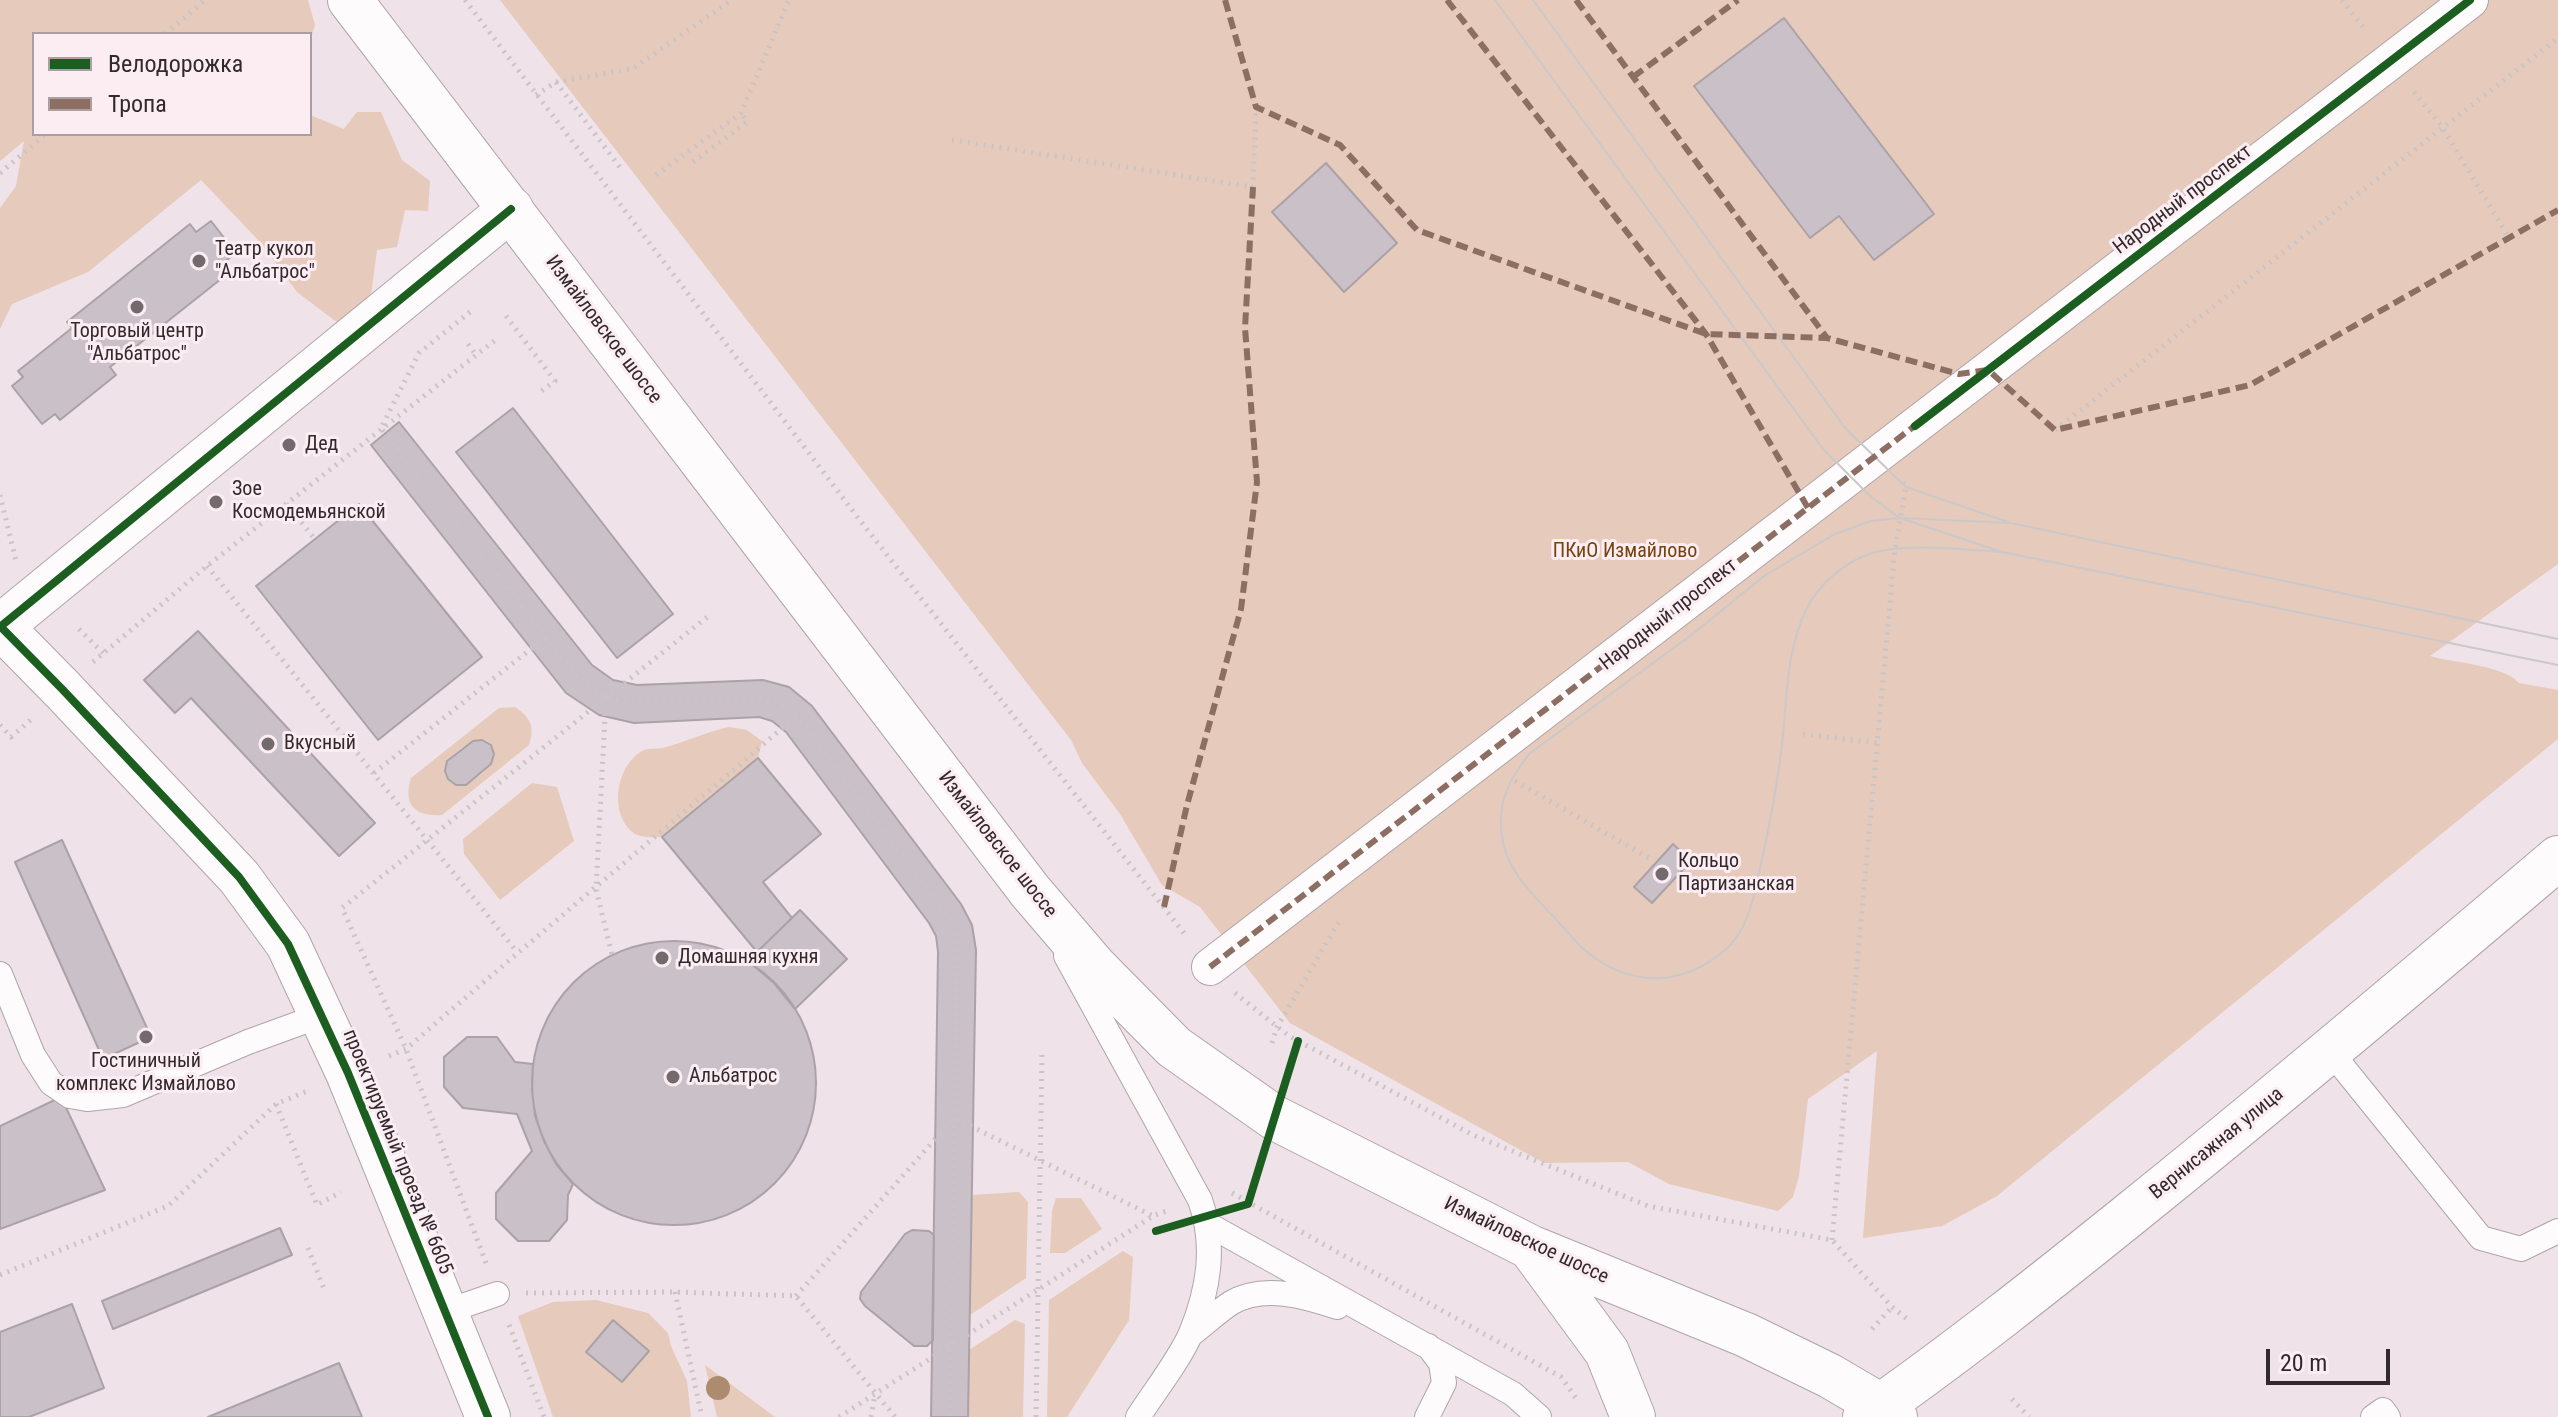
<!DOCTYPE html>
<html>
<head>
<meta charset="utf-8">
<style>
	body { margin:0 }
	#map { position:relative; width:2558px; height:1417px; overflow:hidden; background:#efe2e8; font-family:"Roboto Condensed",sans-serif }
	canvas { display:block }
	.legend { position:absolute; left:32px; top:32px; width:280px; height:104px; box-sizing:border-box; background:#fcedf3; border:2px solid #ab9fa4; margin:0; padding:10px 14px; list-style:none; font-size:24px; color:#32292d }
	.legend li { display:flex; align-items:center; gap:16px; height:40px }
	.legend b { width:40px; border:2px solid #ab9fa4 }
	.scale { position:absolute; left:2266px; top:1349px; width:124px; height:36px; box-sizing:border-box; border:4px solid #32292d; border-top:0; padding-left:10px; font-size:24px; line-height:28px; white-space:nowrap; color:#32292d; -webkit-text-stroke:6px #fcedf3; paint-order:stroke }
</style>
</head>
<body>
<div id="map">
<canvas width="2558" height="1417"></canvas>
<ul class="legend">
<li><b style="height:10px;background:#1b5e20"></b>Велодорожка</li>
<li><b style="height:10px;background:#8d6e63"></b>Тропа</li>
</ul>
<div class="scale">20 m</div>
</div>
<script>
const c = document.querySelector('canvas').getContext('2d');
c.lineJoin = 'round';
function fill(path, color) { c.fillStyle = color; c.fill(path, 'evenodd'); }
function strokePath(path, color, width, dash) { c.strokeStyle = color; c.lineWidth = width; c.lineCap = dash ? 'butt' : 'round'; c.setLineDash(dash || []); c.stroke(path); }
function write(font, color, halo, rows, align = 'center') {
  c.font = font + ' "Roboto Condensed",sans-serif'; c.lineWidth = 6; c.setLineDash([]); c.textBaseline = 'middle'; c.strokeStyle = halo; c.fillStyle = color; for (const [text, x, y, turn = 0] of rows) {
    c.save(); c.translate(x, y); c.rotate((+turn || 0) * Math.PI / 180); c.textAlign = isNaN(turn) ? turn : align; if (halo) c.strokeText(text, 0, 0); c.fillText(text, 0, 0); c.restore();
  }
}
fill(new Path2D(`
	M0,0h308l7,25 -5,16v-7h-276v100h276v-19l34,14 13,-17h24l21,48 28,21 -2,30 -23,-1 -8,37 -20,3 -8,60 -31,13 -41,-31 -36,-49 -60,-63 -113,92 -76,32 -12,25v-121l16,-22 8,-45 -24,20z
	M500,0h2058v564l-128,92c23,7 74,9 89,27l39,7v49l-561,457 -55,30 -79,12 14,-187 -69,48 -9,77 -6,21 -15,14 -109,-27 -41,-22 -84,1 -254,-140 -90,-116 -38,-22 -42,-71 -38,-51 -11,-23z
	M515,707c16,11 20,20 14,38l-87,70c-28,2 -39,-11 -31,-37l88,-70zM482,740c32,19 -18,53 -31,42 -19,-17 15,-41 31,-42z
	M729,727l18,3 15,11 -4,17 -96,79c-7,0 -18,1 -25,-2 -29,-16 -23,-70 7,-85 6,-2 13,-1 19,-2 22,-6 43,-16 66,-21z
	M532,783l25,4 17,54 -74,59 -36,-46 -1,-15z
	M1019,1192l9,10 -2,76 -56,37 2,-120z
	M1056,1198h25l21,31 -37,24h-15l2,-42z
	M1123,1251l10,6 -4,63 -62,97h-20l2,-117z
	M596,1300l52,13 20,20 3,13 16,35 4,36h-138l-35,-101 35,-14zM649,1351l-27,31 -36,-30z
	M1015,1320l10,4 -2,93h-55l1,-67z
	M705,1365l70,52h-58z`), '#e6cabb');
const building = new Path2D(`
	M1784,18l150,196 -60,46 -35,-44 -29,22 -116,-152z
	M1326,163l71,80 -53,49 -72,-80z
	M211,221l25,32 -17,13 7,9 -116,92 6,8 -56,45 -5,-6 -13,10 -30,-38 11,-9 -5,-6 54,-43 -5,-6 123,-98 6,8z
	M513,408l160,206 -56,44 -161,-206z
	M399,422l193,243 21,15 24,5 126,-5 26,7 23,19 149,198 11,21 4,25 -8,467h-37l7,-465 -2,-16 -7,-13 -143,-191 -14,-11 -13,-4 -125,6 -35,-8 -33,-22 -195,-248z
	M359,504l123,153 -104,83 -122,-154z
	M198,631l177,192 -36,33 -148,-158 -16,15 -31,-33z
	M482,740l9,5 3,9 -3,10 -25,21h-10l-8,-6 -3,-8 2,-10 26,-20z
	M758,758l63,76 -58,48 29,36 -35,34 -95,-115z
	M62,840l89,197 -48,22 -88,-197z
	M1673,844l18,17 -39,42 -18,-16z
	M800,910l47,49 -52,50 -21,-26 -26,-22z
	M532 1083a142 142 0 1 1 284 0a142 142 0 1 1-284 0Z
	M467,1037h30l18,25 18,2 -1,26 3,26 9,25 12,23 17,20 -5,11 -1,25 -18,21h-31l-22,-22v-26l36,-42 -15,-37 -54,-6 -19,-21v-30z
	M61,1097l44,93 -105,39v-103z
	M280,1228l12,27 -179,74 -11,-28z
	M912,1230l17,1 5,4 -1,105 -6,6h-13l-49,-40 -5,-7 1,-7 44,-58z
	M72,1304l32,84 -75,29h-29v-85z
	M613,1320l36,31 -27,31 -36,-30z
	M339,1363l23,54h-154z`);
fill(building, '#cac1c8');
strokePath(building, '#aaa2a7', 2);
const service = new Path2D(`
	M1066,956l134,244c16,45 9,89 -9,133 -11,26 -37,59 -53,84
	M0,974l33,81 18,28 19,13 17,3 36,-4 125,-53 74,-27
	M2330,1051l151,187 40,11 37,-18
	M1209,1225l304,169 26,23
	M445,1312l52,-18
	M1190,1335c14,-10 27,-23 41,-32 32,-19 74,-7 106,4
	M1427,1417l17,-34 -3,-20 -13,-17
	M2373,1417l10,-7 5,7`);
const pedestrian = new Path2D(`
	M1210,967l1260,-967`);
const minor = new Path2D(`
	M0,626l63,64 176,187 49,67 60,129 140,344
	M0,627l511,-418`);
const secondary = new Path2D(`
	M350,0l680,891 65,76 79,80 101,71 255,129 216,88 84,41 51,30 14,11
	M1530,1247l77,105 26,65
	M1865,1417c93,-65 181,-135 269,-206 144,-116 284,-234 424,-353`);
strokePath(service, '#afa5a9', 26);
strokePath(pedestrian, '#afa5a9', 38);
strokePath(minor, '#afa5a9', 46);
strokePath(secondary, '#afa5a9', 46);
strokePath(new Path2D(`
	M465,0l397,523 325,414
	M2342,0l24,31
	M165,34l40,-34
	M556,82l76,-13 100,-69
	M2414,92l29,36 66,110
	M536,95l20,-13 66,88
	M952,140l301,47 3,-80
	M693,162l54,-40 -6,-9
	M0,173l46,-39
	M656,175l85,-62 48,-113
	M470,312l-51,41 -38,75 198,251 27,18 29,7 126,-6 19,6 19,15 146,194 9,18 3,20 -7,466
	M506,316l49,65 -15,11
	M468,344l8,11
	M2055,430l503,-392
	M0,495l16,66
	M286,504l29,35
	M207,566l310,386
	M79,629l24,24
	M93,662l114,-96 291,-228
	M606,698l-10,191 16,66
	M0,725l11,12 23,-20
	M1803,734l74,9
	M374,773l172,-136
	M1515,781l134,77
	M1235,993l54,43 184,99 175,71 184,34 60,67 15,12
	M1272,1043l5,-16 64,-109
	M389,1056l17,-7c129,-112 261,-221 390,-333
	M276,1104l41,101 24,-13
	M1232,1193l329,184 17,24
	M1832,1240l63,-692 11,-61 -3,-5
	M308,1248l16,41
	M486,1263l-80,-214 -64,-141 369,-294
	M0,1275l168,-69 108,-102 34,-14
	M675,1292l27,125
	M526,1293l149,-1 121,4 99,121
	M796,1296l158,-178 199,98
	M509,1325l35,92
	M1872,1329l20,-22
	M2012,1399l17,18
	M839,1417l314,-201 16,-6
	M871,1417l4,-23
	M1036,1417l6,-364`), '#c9c4c6', 5, [2, 6]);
strokePath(service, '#fdfbfc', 24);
strokePath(pedestrian, '#fdfbfc', 36);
strokePath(minor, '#fdfbfc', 44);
strokePath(secondary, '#fdfbfc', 44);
strokePath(new Path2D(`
	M1495,0l328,449 48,48 29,21 102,34 556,113
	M1533,0l313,429 60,58 105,36 547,116
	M2002,552c-38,-2 -98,-10 -133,2 -25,9 -50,30 -62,54 -21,41 -20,93 -25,137 -5,40 -12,79 -21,119 -7,31 -11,65 -37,87 -43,36 -94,36 -137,1 -14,-12 -25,-27 -38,-40 -20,-21 -43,-44 -47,-75 -5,-35 7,-57 27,-83l165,-121 70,-57 71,-42 36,-13 29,-3 111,5`), '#cbc8c9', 2);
strokePath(new Path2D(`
	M1225,0l31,107 84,38 77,85 289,104 121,4 132,36 29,-4 67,60 195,-45 308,-175
	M1447,0l259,334 102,174
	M1576,0l251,338
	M1633,77l105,-77
	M1164,907l23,-102 54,-196 16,-127 -12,-154 8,-141
	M1210,967l711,-546`), '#8d6e63', 6, [12, 6]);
strokePath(new Path2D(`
	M1915,426l555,-426
	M0,626l63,64 176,187 49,67 60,129 140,344
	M0,627l511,-418
	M1156,1231l92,-27 50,-163`), '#1b5e20', 8);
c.fillStyle = '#ad8b6f';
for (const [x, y] of [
	[718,1388]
]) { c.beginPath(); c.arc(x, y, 12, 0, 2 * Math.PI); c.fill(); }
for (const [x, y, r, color] of [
	[199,261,8,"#746a6e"],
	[137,307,8,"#746a6e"],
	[289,445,8,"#746a6e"],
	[216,502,8,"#746a6e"],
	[268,744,8,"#746a6e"],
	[1662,874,8,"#746a6e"],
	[662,958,8,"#746a6e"],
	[146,1037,8,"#746a6e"],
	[673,1077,8,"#746a6e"]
]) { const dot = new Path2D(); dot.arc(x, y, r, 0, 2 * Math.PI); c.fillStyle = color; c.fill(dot); strokePath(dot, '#fcedf3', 3); }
write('20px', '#32292d', '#fcedf3', [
	["Народный проспект",2183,200,-37],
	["Измайловское шоссе",603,330,53],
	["Народный проспект",1669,615,-38],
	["Измайловское шоссе",997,845,52],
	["Вернисажная улица",2217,1144,-39],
	["проектируемый проезд № 6605",397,1152,68],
	["Измайловское шоссе",1526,1241,25]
]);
write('20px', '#32292d', '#fcedf3', [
	["Театр кукол",215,250],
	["\"Альбатрос\"",215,273],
	["Торговый центр",137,332,"center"],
	["\"Альбатрос\"",137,355,"center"],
	["Дед",305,445],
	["Зое",232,490],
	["Космодемьянской",232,513],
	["Вкусный",284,744],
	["Кольцо",1678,862],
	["Партизанская",1678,885],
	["Домашняя кухня",678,958],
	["Гостиничный",146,1062,"center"],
	["комплекс Измайлово",146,1085,"center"],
	["Альбатрос",689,1077]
], 'left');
write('20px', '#77430c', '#fcedf3', [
	["ПКиО Измайлово",1625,552]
]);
</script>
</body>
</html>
